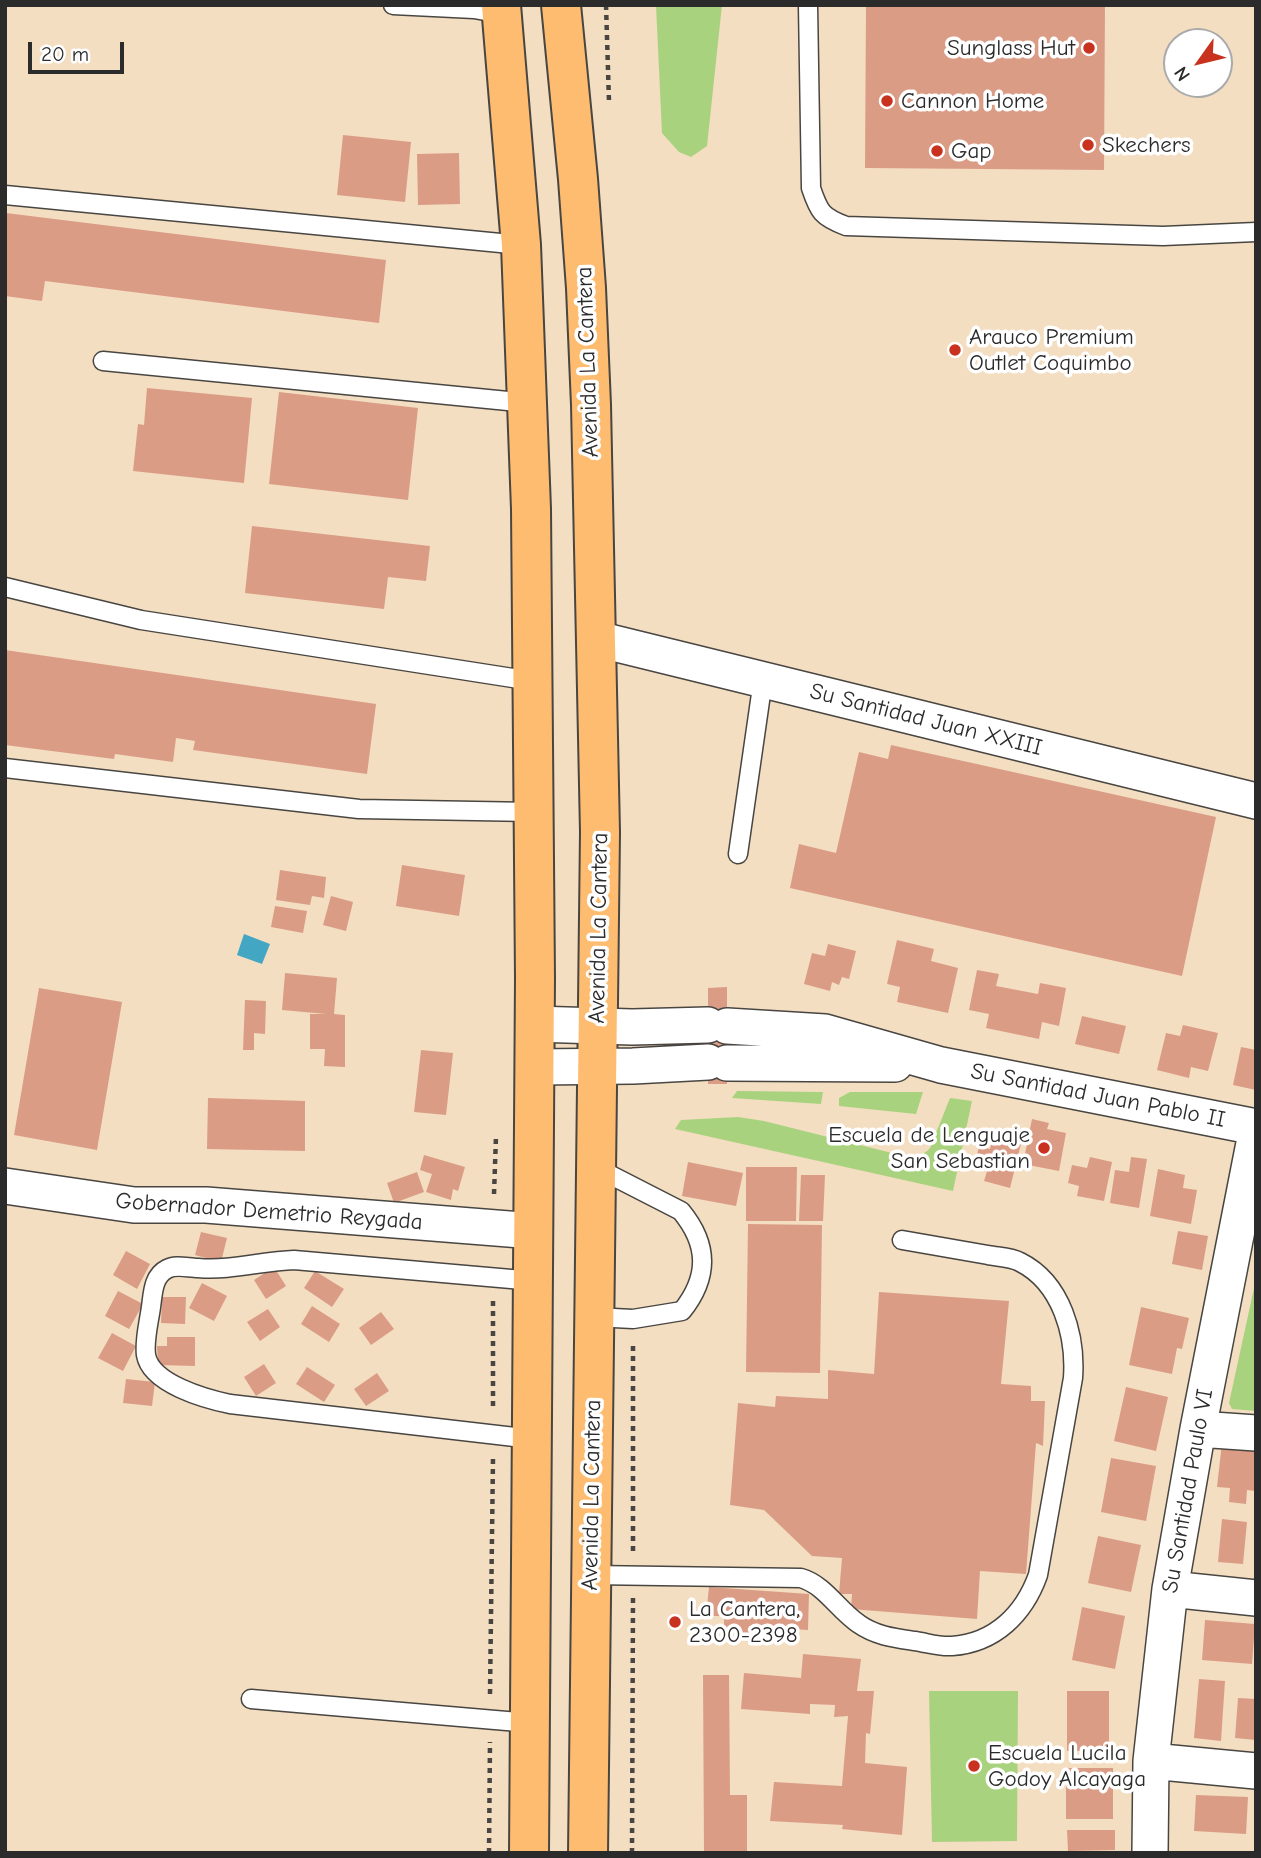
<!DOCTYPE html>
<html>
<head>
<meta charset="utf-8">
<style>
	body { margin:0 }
	#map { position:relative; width:1261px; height:1858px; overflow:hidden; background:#f3dec1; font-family:"Comic Neue",sans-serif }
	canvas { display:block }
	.frame { position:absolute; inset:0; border:7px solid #2b2b2b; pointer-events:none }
	.north { position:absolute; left:1163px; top:28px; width:70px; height:70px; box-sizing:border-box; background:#fff; border:2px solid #aaa; border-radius:50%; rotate:236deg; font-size:19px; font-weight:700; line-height:28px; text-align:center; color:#2b2b2b }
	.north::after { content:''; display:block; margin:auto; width:24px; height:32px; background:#c8321e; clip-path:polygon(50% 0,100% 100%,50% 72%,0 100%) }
	.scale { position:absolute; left:28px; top:42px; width:96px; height:32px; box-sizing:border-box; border:4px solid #2b2b2b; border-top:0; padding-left:9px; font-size:21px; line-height:24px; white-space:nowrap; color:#2b2b2b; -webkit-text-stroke:5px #fff; paint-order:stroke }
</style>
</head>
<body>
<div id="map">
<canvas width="1261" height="1858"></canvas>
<div class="frame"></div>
<div class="north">N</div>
<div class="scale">20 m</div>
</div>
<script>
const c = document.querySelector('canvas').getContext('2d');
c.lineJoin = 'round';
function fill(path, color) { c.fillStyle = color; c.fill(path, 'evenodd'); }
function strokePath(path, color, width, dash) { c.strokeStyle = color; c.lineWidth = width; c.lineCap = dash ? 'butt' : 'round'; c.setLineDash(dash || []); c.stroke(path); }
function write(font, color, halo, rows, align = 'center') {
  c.font = font + ' "Comic Neue",sans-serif'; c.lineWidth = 7; c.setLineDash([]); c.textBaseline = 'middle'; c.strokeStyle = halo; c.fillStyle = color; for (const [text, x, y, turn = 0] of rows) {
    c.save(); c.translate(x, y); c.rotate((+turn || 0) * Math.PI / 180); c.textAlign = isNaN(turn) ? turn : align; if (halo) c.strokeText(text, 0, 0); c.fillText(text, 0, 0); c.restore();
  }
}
fill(new Path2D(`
	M656,5h66l-15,141 -16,11 -12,-5 -17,-19z
	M737,1091l86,1 -2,12 -89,-6z
	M850,1092h73l-7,22 -77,-8v-8z
	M950,1098l22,3 -19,90 -278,-62 6,-9 57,-3 26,4 140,35c12,0 18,1 26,-8z
	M1256,1279v132l-24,-2 -3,-6z
	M929,1691h89l-1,150 -85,1z`), '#a9d27e');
fill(new Path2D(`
	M244,934l26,10 -8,20 -25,-9z`), '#43a7c3');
fill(new Path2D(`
	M866,5h239l-1,165 -239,-2z
	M343,135l68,7 -6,60 -68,-7z
	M459,153l1,51 -42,1 -1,-51z
	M6,213l380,47 -7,63 -334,-42 -3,20 -37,-5z
	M147,388l105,10 -8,85 -111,-12 5,-47 6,1z
	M279,392l139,16 -10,92 -139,-16z
	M252,526l178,20 -4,35 -38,-4 -4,32 -139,-16z
	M5,650l371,54 -9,70 -174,-24 2,-9 -19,-3 -3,24 -58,-8 -1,5 -109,-14z
	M891,745l325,72 -34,159 -392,-88 9,-44 37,9 23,-101 29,7z
	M402,865l63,10 -6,41 -63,-10z
	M280,870l46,7 -2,21 -12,-2 -2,9 -34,-5z
	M331,896l22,6 -7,29 -23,-6z
	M275,906l32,5 -4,22 -32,-6z
	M897,940l37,9 -3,12 27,7 -10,45 -51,-11 3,-15 -13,-3z
	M828,944l28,7 -7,28 -7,-2 -3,8 -7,-3 -2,9 -26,-7 8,-31 13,3z
	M977,970l22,4 -3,12 42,8 2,-11 26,5 -7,38 -17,-4 -3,17 -53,-11 3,-14 -20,-4z
	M285,973l52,5 -3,36 11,1v52l-21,-1 1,-17h-15v-35h16l-44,-4z
	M727,987v97h-19v-96z
	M39,988l83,14 -25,148 -83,-15z
	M245,1000l21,1 -1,33 -11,-1v17h-11z
	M1082,1016l44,10 -7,28 -44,-10z
	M1183,1025l35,8 -10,38 -17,-4 -2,11 -32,-8 9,-37 14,3z
	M1241,1047l15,3v40l-23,-5z
	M421,1050l32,3 -7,62 -32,-3z
	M208,1098l97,3v50l-98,-2z
	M1032,1119l17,4 -2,6 19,4 -7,38 -36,-7z
	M993,1136l28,8 -11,44 -26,-7 4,-13 -13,-4 4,-18 11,3z
	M424,1155l41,12 -7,24 -5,-2 -2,11 -25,-8 6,-18 -12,-4z
	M1090,1157l22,5 -8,39 -27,-5 2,-10 -11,-3 4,-18 15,3z
	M1131,1157l16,2 -8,49 -29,-5 5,-33 14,2z
	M688,1162l55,11 -7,33 -54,-10z
	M746,1167h51l-1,54h-50z
	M1158,1169l27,6 -2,13 14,2 -6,34 -41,-8z
	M417,1172l7,20 -30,11 -7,-20z
	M801,1175h24l-2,46h-24z
	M748,1224l74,1 -2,148 -74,-1z
	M1178,1231l30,5 -6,34 -30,-6z
	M201,1232l26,6 -6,24 -26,-7z
	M126,1251l24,13 -13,25 -24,-14z
	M274,1267l12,19 -20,13 -12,-19z
	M315,1271l29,18 -12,18 -28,-19z
	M202,1283l25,13 -13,25 -25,-13z
	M118,1291l25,13 -14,25 -24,-13z
	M879,1292l130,9 -8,83 30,2v15h14l-2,45 -7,-3 -10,131 -46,-3 -3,48 -126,-10 1,-15h-13l3,-36 -30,-2 -48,-46 -34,-5 8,-102 37,4 1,-11 52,3v-29l46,4z
	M162,1297h24l-1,27 -24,-1z
	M312,1306l28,18 -11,18 -28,-18z
	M1141,1307l48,11 -7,31 -5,-1 -5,26 -43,-9z
	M268,1309l12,18 -20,14 -13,-19z
	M381,1312l13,17 -23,16 -12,-17z
	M112,1333l24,13 -13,25 -25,-13z
	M167,1337h28v29l-37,-1 -1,-19h10z
	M264,1364l12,19 -20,13 -12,-19z
	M307,1367l28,18 -11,17 -28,-18z
	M377,1373l12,18 -23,15 -12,-17z
	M126,1379l29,3 -3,24 -29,-3z
	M1126,1387l42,10 -12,54 -42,-10z
	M1222,1443l34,4v44l-9,-1 -1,14 -17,-2 1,-14 -13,-1z
	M1111,1458l45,8 -10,55 -45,-9z
	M1222,1519l25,3 -4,42 -25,-2z
	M1098,1536l43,9 -10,47 -43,-9z
	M709,1587l100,7 -1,36 -34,-2 -1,8 -49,-5v-15h-18z
	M1082,1607l43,9 -10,53 -43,-9z
	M1205,1620l50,4 -3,40 -50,-4z
	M803,1654l58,5 -4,32h17l-4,43 -4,-1 -1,30 42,4 -5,68 -60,-6 1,-4 -73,-4 4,-39 68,4 6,-70 -14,1 1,-12 -25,-1v10l-69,-5 3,-36 57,5z
	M703,1675h26l1,120h17v58h-43z
	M1199,1679l26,2 -4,60 -27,-3z
	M1067,1691h42v60h-42z
	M1238,1698l18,1v41l-21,-2z
	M1066,1768h47v51h-47z
	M1196,1795l52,2 -2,37 -52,-3z
	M1067,1830h48v20l-47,1z`), '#db9c86');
const service = new Path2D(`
	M393,5l81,4 28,5
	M808,5l3,183c8,24 11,29 35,38l317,10 93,-4
	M5,195l516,50
	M103,361l425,42
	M5,587l136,33 391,61
	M5,768l354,41 174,3
	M738,854l25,-174
	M594,1317l39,2 49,-8c27,-34 27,-66 -1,-100l-86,-44
	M532,1439l-302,-35c-24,-5 -79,-20 -84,-49 -2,-15 3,-33 5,-48 2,-14 2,-31 16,-38 9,-5 21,-1 31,-1 33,3 64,-7 96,-8l240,21
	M591,1575l210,3c24,7 37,32 58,46 17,12 36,14 56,17 13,2 24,6 37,5 43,-3 72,-32 86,-71l35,-197c3,-42 -11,-95 -53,-116 -9,-5 -23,-5 -32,-7 -29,-5 -57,-10 -86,-15
	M251,1699l279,24`);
const minor = new Path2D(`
	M597,639l659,162
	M534,1024l98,3 76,-2
	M727,1026l98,6 116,33 315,62
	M727,1063l168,1
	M534,1067l99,-1 75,-4
	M5,1186l129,19h72l328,26
	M1198,1429l58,4
	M1170,1589l86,9
	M1151,1761l105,10
	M1150,1853l1,-92 19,-172 28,-160 58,-296`);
const trunk = new Path2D(`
	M501,5l20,240 10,264 4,469 -6,875
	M561,5l17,174 8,109 5,117 9,427 -12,1021`);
strokePath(service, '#494642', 21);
strokePath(minor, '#494642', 38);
strokePath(trunk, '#494642', 42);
strokePath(new Path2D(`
	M606,5l3,97
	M494,1194l2,-58
	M493,1301v110
	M633,1551v-208
	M490,1694l3,-236
	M489,1853l1,-111
	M632,1853l1,-255`), '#494642', 4.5, [5, 5]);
strokePath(service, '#fff', 18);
strokePath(minor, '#fff', 35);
strokePath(trunk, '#febc70', 38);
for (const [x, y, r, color] of [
	[1089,48,7,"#c8321e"],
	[887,101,7,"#c8321e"],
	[1088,145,7,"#c8321e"],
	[937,151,7,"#c8321e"],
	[955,350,7,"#c8321e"],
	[1044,1148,7,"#c8321e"],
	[675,1622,7,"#c8321e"],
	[974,1766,7,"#c8321e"]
]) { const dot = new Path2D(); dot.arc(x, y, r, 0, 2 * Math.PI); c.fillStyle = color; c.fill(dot); strokePath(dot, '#fff', 2.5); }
write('23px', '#2b2b2b', '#fff', [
	["Sunglass Hut",1075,48,"right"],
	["Cannon Home",901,101],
	["Skechers",1102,145],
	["Gap",951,151],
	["Arauco Premium",969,337],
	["Outlet Coquimbo",969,363],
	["Escuela de Lenguaje",1030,1135,"right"],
	["San Sebastian",1030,1161,"right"],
	["La Cantera,",689,1609],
	["2300-2398",689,1635],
	["Escuela Lucila",988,1753],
	["Godoy Alcayaga",988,1779]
], 'left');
write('23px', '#2b2b2b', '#fff', [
	["Avenida La Cantera",588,362,-92],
	["Su Santidad Juan XXIII",926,720,14],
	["Avenida La Cantera",599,928,-89],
	["Su Santidad Juan Pablo II",1098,1096,11],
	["Gobernador Demetrio Reygada",269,1212,4],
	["Su Santidad Paulo VI",1188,1491,-80],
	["Avenida La Cantera",592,1495,-89]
]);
</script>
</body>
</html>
